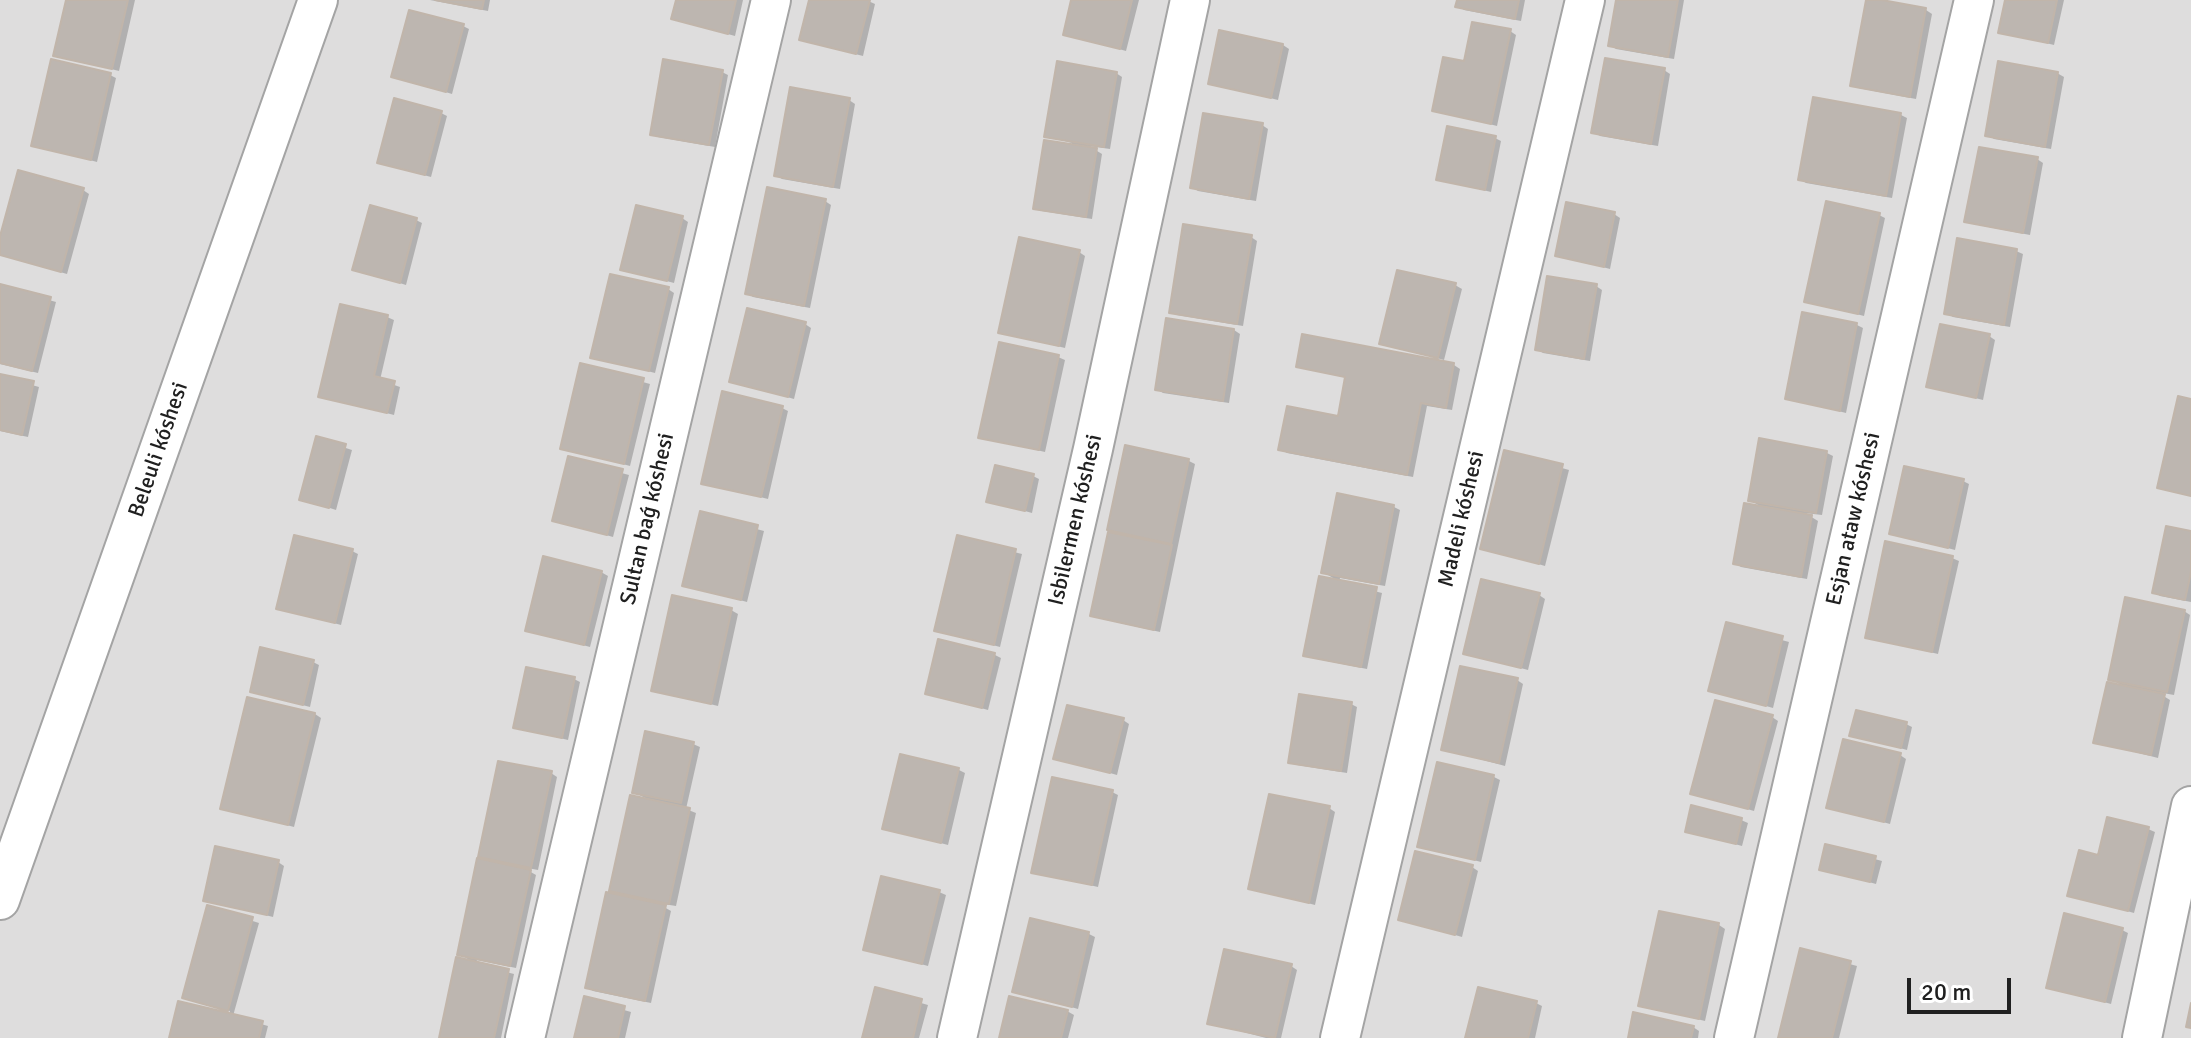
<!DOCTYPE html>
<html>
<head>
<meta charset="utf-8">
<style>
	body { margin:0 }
	#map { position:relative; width:2191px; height:1038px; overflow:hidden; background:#f0eee7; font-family:Signika,sans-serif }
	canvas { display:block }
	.scale { position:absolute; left:1907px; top:978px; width:104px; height:36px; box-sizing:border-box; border:4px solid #202020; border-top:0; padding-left:10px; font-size:24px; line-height:28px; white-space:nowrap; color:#202020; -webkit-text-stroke:6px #fff; paint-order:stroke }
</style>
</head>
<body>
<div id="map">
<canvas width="2191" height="1038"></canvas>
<div class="scale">20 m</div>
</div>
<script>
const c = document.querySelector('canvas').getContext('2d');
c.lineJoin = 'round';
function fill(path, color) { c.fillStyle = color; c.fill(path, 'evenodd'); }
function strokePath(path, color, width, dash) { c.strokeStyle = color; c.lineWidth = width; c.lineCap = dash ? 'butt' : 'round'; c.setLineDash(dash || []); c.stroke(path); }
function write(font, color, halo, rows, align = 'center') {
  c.font = font + ' Signika,sans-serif'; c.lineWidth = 7; c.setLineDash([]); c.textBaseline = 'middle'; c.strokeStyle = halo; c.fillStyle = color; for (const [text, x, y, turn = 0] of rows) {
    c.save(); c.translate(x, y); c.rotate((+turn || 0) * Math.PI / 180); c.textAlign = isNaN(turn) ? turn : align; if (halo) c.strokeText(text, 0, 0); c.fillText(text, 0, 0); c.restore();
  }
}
fill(new Path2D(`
	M0,0h2191v1038h-2191z`), '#dedddd');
fill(new Path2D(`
	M68,0h67l-16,71 -64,-16z
	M430,0h60l-2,11z
	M678,0h65l-8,36 -62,-17z
	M811,0h55l9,4 -12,52 -55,-14z
	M1074,0h65l-13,51 -61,-17z
	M1459,0h66l-4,21 -57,-11 -6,-4z
	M1618,0h66l-10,59 -58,-10 -6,-4z
	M1868,0l58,10 6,4 -16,85 -58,-11 -6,-3z
	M2007,0h57l-10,45 -53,-13z
	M463,26l6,3 -17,65 -59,-18z
	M1510,31l6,4 -19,91 -63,-16 31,-46z
	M1283,45l6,4 -11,51 -68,-17z
	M1664,70l6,4 -12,72 -58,-10 -6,-4z
	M722,72l6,3 -13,72 -57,-10 -6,-4z
	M1116,73l6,4 -12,72 -21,-3 13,8 -10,65 -50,-8 -6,-3 36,-65 -26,-7z
	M2057,73l7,4 -13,72 -57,-10 -6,-4z
	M110,75l6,3 -19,84 -63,-17z
	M1814,99l87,16 6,3 -15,80 -86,-15 -6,-4z
	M849,100l6,4 -15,85 -58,-10 -6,-4z
	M441,113l6,3 -16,61 -45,-12z
	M1262,125l6,4 -12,72 -58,-10 -6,-4z
	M1495,138l6,3 -10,51 -53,-13z
	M2037,159l6,4 -13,72 -57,-11 -7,-4z
	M83,190l6,4 -22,80 -67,-19v-11z
	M825,201l6,4 -21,103 -57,-11 -6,-4z
	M1614,214l6,4 -10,51 -53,-14z
	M1879,215l6,3 -21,98 -58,-15z
	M682,218l6,4 -14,61 -52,-14z
	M416,220l6,3 -16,62 -52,-16z
	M1251,237l6,4 -14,85 -66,-11 -6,-4z
	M2016,251l7,3 -13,73 -57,-10 -7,-4z
	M1079,252l6,4 -20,92 -65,-16z
	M1455,285l7,4 -18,71 -63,-17z
	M0,286l56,16 -18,71 -38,-9z
	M1596,286l6,4 -12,71 -47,-8 -6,-4z
	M668,289l6,4 -19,80 -62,-16z
	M387,317l7,3 -14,60 20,7 -6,28 -73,-19z
	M805,324l6,4 -17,71 -63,-18z
	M1857,325l6,3 -17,85 -59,-15z
	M1234,330l6,4 -11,69 -66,-10 -6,-4z
	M1989,336l6,4 -12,60 -55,-14z
	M1304,337l150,28 6,4 -8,41 -25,-4 -14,71 -126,-24 -7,-4 59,-31 8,-40 -49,-12z
	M1058,357l7,3 -20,92 -64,-15z
	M582,365l68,19 -20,82 -68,-18z
	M0,376l39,11 -11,50 -28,-6z
	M782,408l6,3 -20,88 -64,-16z
	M318,439l34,11 -16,60 -34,-11z
	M1126,448l63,13 6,3 -35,168 -62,-14 -6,-3z
	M1506,452l63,18 -24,96 -62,-18z
	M1827,453l6,3 -11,59 -17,-2 13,8 -11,58 -66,-12 -6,-4 28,-55 -13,-8z
	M570,459l59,16 -16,62 -59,-17z
	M1033,476l6,3 -7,34 -43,-12z
	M1963,481l6,3 -14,66 -64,-17z
	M1394,507l6,3 -15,76 -45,-8 -1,4 43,11 -15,76 -55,-11 -6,-3 32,-74 -15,-9z
	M701,514l63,17 -17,71 -63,-17z
	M2191,533v69l-31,-6 -6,-4z
	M958,538l64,16 -22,93 -64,-17z
	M352,551l6,3 -17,71 -63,-17z
	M1952,558l7,3 -21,93 -71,-17z
	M601,572l7,4 -18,71 -63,-17z
	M1539,595l6,4 -17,71 -63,-17z
	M731,610l7,4 -20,92 -65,-16z
	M2184,611l6,4 -16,80 -17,-3 13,8 -12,58 -62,-16 27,-56 -13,-7z
	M1727,625l62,17 -16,66 -62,-18z
	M995,655l6,3 -13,52 -61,-17z
	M313,662l6,3 -9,42 -58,-15z
	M574,679l6,3 -12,58 -53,-13z
	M1517,680l6,4 -18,82 -62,-17z
	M1351,704l6,3 -10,66 -50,-8 -6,-3z
	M315,714l6,4 -27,109 -72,-19z
	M1772,717l6,4 -24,90 -62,-18z
	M1123,720l6,4 -12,51 -61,-17z
	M1906,724l6,3 -5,23 -55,-15z
	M693,744l7,3 -14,62 10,4 -20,93 -19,-3 14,8 -20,92 -58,-12 -6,-4 38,-89 -14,-8 38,-90 -15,-8z
	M1900,755l6,4 -16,65 -62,-17z
	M959,770l6,3 -17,72 -64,-17z
	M551,773l6,4 -19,93 -16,-3 14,8 -20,93 -39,-8 -1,4 38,10 -13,64h-60l32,-76 -14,-8 34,-91 -13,-7z
	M1494,777l6,3 -19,82 -61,-16z
	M1112,792l6,3 -20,92 -64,-15z
	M1329,808l6,4 -20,93 -65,-17z
	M1741,820l7,3 -6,23 -55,-15z
	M2148,829l7,3 -21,81 -64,-18 29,-38z
	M1827,846l55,15 -6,23 -55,-15z
	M278,862l6,4 -11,51 -67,-17z
	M1472,867l6,4 -16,66 -62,-18z
	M939,892l7,3 -18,71 -63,-17z
	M208,907l51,16 -26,93 35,10 -3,12h-94l58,-23 1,-4 -46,-14z
	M1719,925l6,4 -20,92 -65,-16z
	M2122,930l6,3 -17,71 -63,-17z
	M1089,934l6,3 -17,72 -63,-18z
	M1801,951l56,15 -18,72h-59z
	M1291,966l6,4 -16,68h-15l-57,-15z
	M876,990l52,15 -9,33h-55z
	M585,999l46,13 -6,26h-49z
	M1536,1003l6,3 -7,32h-68z
	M1067,1011l7,4 -6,23h-67z
	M1693,1027l6,4 -1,7h-68z`), '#0003');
const building = new Path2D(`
	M66,0h62l-16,69 -59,-13z
	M435,0h49l-2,9z
	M676,0h60l-8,34 -57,-15z
	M809,0h61l-14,54 -57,-14z
	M1071,0h61l-12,49 -57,-14z
	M1457,0h62l-4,19 -60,-12z
	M1616,0h62l-10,57 -60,-11z
	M1866,0h16l44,8 -16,89 -60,-11z
	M2005,0h52l-9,43 -50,-10z
	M409,10l55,14 -18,68 -55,-15z
	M1472,22l39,7 -20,95 -59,-13 11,-54 21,4z
	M1219,30l64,14 -12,54 -63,-14z
	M1605,58l60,10 -14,76 -60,-11z
	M51,59l60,14 -20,87 -60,-14z
	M663,59l60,11 -14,75 -59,-10z
	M1057,61l60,11 -13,75 -60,-10z
	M1998,61l60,11 -13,75 -60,-11z
	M790,87l60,11 -17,89 -59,-11z
	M1813,97l88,16 -15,83 -88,-16z
	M394,98l48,13 -17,64 -48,-12z
	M1203,113l60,10 -14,76 -59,-11z
	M1447,126l49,10 -11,54 -49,-10z
	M1044,140l53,8 -11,69 -53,-8z
	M1979,147l59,10 -15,76 -59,-11z
	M18,170l66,18 -23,84 -61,-17v-19z
	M767,187l59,12 -22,107 -59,-12z
	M1826,201l54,12 -22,101 -54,-12z
	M1566,202l49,10 -11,55 -49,-11z
	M370,205l47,13 -17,65 -48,-13z
	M636,205l47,11 -16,65 -47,-11z
	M1183,224l69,11 -15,89 -68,-11z
	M1019,237l61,13 -21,96 -61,-13z
	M1957,238l60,11 -13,76 -60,-11z
	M1397,270l59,13 -18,75 -59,-14z
	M610,274l59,13 -20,84 -59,-13z
	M1547,276l50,8 -13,75 -49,-9z
	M0,284l51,13 -19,74 -32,-8z
	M340,304l48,11 -14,61 21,5 -8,32 -69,-16z
	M747,308l59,14 -18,75 -59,-15z
	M1802,312l55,11 -17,88 -55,-12z
	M1166,318l68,11 -11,72 -68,-11z
	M1940,324l50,10 -14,64 -50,-11z
	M1302,334l152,29 -8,45 -25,-5 -14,72 -129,-25 9,-44 51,10 7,-39 -49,-10z
	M999,342l60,13 -20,95 -61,-12z
	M580,363l64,15 -20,86 -64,-15z
	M0,374l34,7 -12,54 -22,-5z
	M722,391l61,15 -22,91 -60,-13z
	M2178,396l13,3v97l-34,-8z
	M316,436l30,8 -17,64 -30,-8z
	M1759,438l68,13 -11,62 -68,-12z
	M1125,445l64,14 -18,85 -64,-14z
	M1504,450l59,14 -24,100 -59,-15z
	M568,456l55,13 -16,66 -55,-14z
	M995,465l39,9 -9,37 -39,-9z
	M1904,466l60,13 -16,69 -59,-14z
	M1337,493l57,12 -15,79 -58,-11z
	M1744,503l68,12 -11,62 -68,-13z
	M700,511l58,14 -17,75 -59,-14z
	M2166,526l25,5v41l-6,28 -33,-7z
	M1108,532l64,13 -18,85 -64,-14z
	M294,535l59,14 -18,74 -59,-14z
	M957,535l59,14 -22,96 -60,-14z
	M1885,541l68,15 -21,96 -67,-14z
	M543,556l59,15 -18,74 -59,-14z
	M1319,576l58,11 -16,80 -58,-11z
	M1481,579l59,14 -19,75 -58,-14z
	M672,595l60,13 -21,96 -60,-13z
	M2125,597l60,13 -18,82 -59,-12z
	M1726,622l57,14 -17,70 -58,-15z
	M938,639l57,14 -13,55 -57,-14z
	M260,647l54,13 -11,45 -53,-13z
	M1460,666l58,12 -19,85 -58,-13z
	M526,667l49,10 -13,61 -49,-10z
	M2107,682l58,12 -14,61 -58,-12z
	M1299,694l53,8 -11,69 -53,-8z
	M247,697l68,16 -27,112 -68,-16z
	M1715,700l58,15 -25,94 -58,-15z
	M1067,705l57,13 -14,55 -57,-14z
	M1856,710l51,12 -6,26 -52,-12z
	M645,731l49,11 -13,61 -49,-10z
	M1843,739l58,14 -17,69 -58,-14z
	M900,754l59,14 -18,75 -59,-14z
	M498,761l54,10 -21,97 -53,-11z
	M1437,762l57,13 -19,85 -58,-13z
	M1052,777l61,13 -21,95 -61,-12z
	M1269,794l61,12 -21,97 -61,-14z
	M630,795l60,13 -21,96 -60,-13z
	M1691,805l51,13 -6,26 -51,-12z
	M2107,817l42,10 -21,84 -61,-15 12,-46 19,5z
	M1825,844l51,12 -6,26 -51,-12z
	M215,846l64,14 -12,55 -64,-14z
	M1415,851l58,14 -18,70 -57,-15z
	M477,858l54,12 -21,96 -53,-11z
	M881,876l59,14 -18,74 -59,-14z
	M606,892l60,13 -21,96 -60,-13z
	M207,905l46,12 -25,94 -46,-13z
	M1659,911l60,12 -20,96 -61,-13z
	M2064,913l59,15 -18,74 -59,-14z
	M1030,918l59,14 -17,75 -60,-15z
	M1800,948l51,13 -19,77h-54z
	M1224,949l68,15 -17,74 -68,-14z
	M456,957l53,12 -15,69h-55z
	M875,987l47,12 -9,39h-51z
	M1478,987l59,14 -9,37h-63z
	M584,996l41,10 -7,32h-44z
	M1009,996l59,14 -7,28h-62z
	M178,1001l85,20 -4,17h-90z
	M2191,1003v25l-5,-1z
	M1633,1012l61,14 -3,12h-63z`);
fill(building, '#bdb6b0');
strokePath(building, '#c1b5aa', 2);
const minor = new Path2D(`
	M0,900l318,-900
	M525,1038l246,-1038
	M957,1038l136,-589 97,-449
	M1340,1038l245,-1038
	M1734,1038l240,-1038
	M2142,1038l49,-232`);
strokePath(minor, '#a4a4a4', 42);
strokePath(minor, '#fff', 38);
write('22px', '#202020', '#fff', [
	["Beleuli kóshesi",159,450,-71],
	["Sultan baǵ kóshesi",648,519,-77],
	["Madeli kóshesi",1462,519,-77],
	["Esjan ataw kóshesi",1854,519,-77],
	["Isbilermen kóshesi",1076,520,-77]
]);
</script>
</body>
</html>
